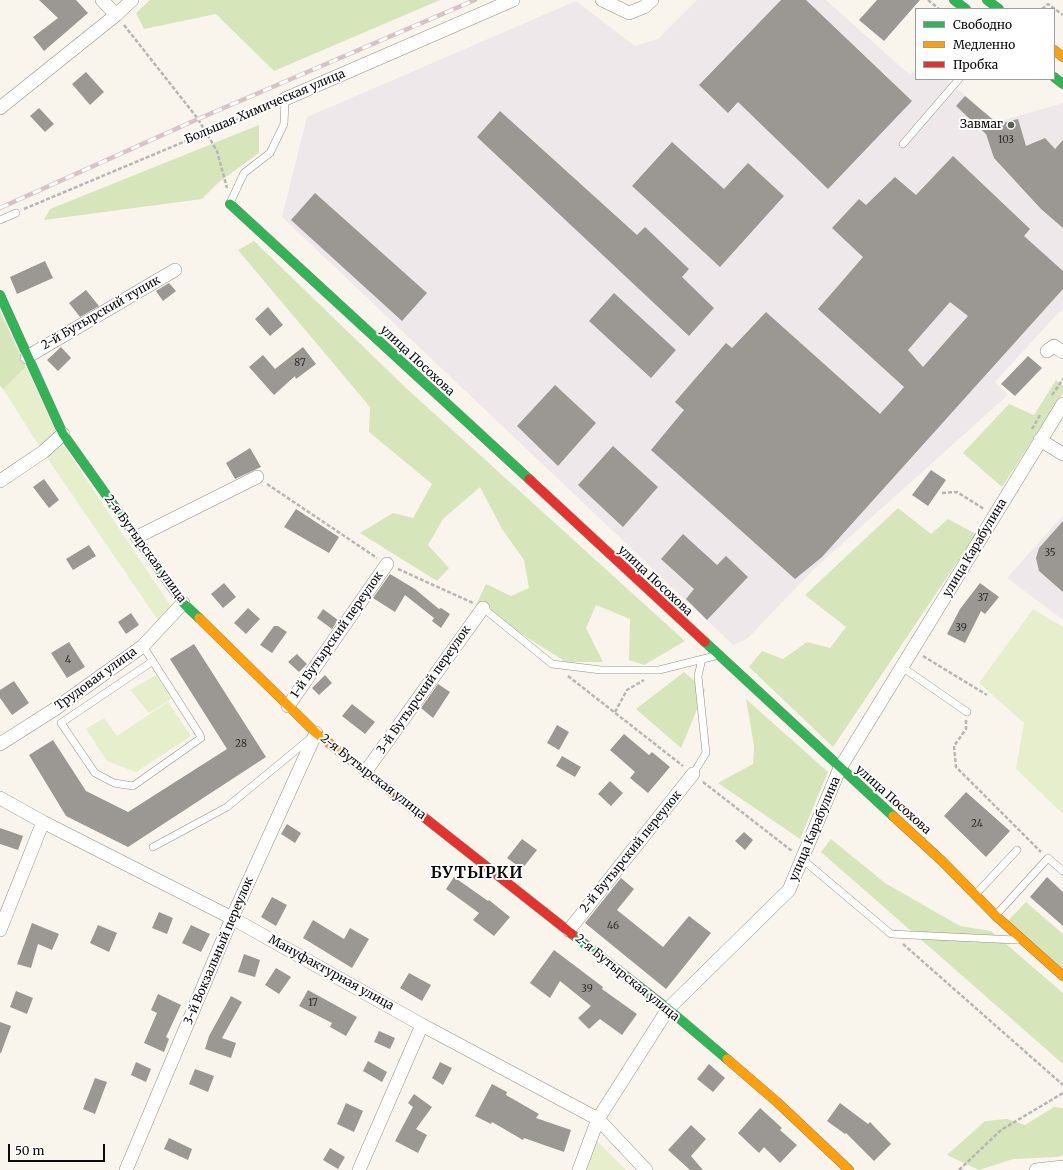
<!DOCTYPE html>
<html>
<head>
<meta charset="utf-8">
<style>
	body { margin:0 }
	#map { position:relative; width:1063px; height:1170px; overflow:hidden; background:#f9f5ec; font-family:Merriweather,serif }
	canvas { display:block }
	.legend { position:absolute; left:915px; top:8px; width:140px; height:72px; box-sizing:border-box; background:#fff; border:1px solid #9d9d9d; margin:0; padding:5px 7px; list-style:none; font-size:12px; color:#0a0a0a }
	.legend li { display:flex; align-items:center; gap:8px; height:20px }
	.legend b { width:20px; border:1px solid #9d9d9d }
	.scale { position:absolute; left:8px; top:1144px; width:97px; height:18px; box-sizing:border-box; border:2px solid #0a0a0a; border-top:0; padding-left:5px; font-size:12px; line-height:14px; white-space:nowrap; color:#0a0a0a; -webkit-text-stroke:3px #fff; paint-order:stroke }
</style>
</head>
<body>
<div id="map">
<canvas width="1063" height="1170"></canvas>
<ul class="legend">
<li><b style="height:5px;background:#30b455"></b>Свободно</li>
<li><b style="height:5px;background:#ff9f0a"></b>Медленно</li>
<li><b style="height:5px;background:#e5322d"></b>Пробка</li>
</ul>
<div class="scale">50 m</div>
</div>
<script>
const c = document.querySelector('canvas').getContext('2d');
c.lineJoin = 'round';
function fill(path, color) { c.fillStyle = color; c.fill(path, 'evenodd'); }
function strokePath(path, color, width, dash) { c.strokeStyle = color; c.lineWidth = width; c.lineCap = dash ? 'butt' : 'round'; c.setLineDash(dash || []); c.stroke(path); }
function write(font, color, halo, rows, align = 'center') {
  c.font = font + ' Merriweather,serif'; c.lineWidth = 4; c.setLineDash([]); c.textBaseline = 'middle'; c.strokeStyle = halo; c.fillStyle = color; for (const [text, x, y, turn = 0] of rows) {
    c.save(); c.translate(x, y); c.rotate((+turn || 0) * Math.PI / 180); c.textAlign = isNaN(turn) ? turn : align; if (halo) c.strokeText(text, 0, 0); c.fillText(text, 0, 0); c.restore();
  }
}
fill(new Path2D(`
	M697,0h129l84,75 6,-6v10h30l51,43 66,-19v205l-68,74 13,13 -194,174 -67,70 -14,6 -451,-428 25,-100 269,-116 59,45 23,-7z
	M1063,515v105l-56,-42z`), '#efe8ea');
fill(new Path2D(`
	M26,367l33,71 115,173 -12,15 -119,-174 -40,-63z
	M1033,609l30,18v187l-47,-45 8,-46 -45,-40z
	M156,675l15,24 -22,14 -19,-23z
	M168,702l23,34 -55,36 -29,-11 -21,-32 18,-11 13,18z
	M587,1131l39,39h-51z`), '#e6eecc');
fill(new Path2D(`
	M150,0h290l-166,71 -58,-57 -72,15 -8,-16z
	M259,125v28l-40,29 -17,17 -158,21 6,-11z
	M254,241l152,147 279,253 -41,24 -15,-5 1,-41 -34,-14 -10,23 17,34h-37l-90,-57 10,-21 25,12 18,-8 -5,-28 -22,-31 -22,-42 -37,32 -15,26 21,23 -12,13 -77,-48 33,-20 20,5 19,-34 -63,-52 1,-25 -132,-157z
	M0,311l26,56 -23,22 -3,-4z
	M1056,380l7,6v7l-61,94 -39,-34 46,-49 25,11z
	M898,508l33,26 17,-15 28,15 -143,213 -84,-80 13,-16 21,8 24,-17 23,6 16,-21 -41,-32z
	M684,672l21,18 -24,58 -45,-39z
	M746,699l82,73 -28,67 -82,-56 35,-19 1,-18z
	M831,839l54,44 75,43 31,5 72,62v71l-242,-212z
	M1026,902l37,32v37l-56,-49z
	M1054,1107l9,1v47l-5,2 -45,2 -34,11 -32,-15 38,-34 22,-2 18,6z`), '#d7e5ba');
fill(new Path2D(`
	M39,0h37l12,13 -44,38 -11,-14 25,-19z
	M781,0h25l106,101 -84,88 -90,-87 -10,11 -29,-28z
	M877,0h43l-36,41 -25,-21z
	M86,72l18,20 -14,13 -18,-21z
	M965,96l33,28 20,-5 8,27 19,-8 10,11 8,-9v88l-22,-19 -47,-51 -8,-24 -30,-28z
	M39,108l15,16 -9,8 -15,-16z
	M500,111l137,124 8,-8 44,42 -7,8 32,31 -25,28 -212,-199z
	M672,142l52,47 24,-26 36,33 -64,71 -88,-81z
	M953,156l77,73 -6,7 39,35v18l-241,268 -27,22 -144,-129 33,-40 -9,-8 51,-59 6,5 34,-36 114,102 24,-27 -86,-78 45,-52 -31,-29 27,-29 7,6 29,-28 21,18zM950,302l18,14 -45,51 -15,-17z
	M315,193l112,100 -25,28 -111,-101z
	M45,261l8,17 -36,16 -7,-17z
	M169,283l7,8 -13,10 -7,-10z
	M86,290l13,16 -19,11 -11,-14z
	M614,293l62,57 -25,28 -62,-57z
	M268,307l15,18 -13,11 -15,-17z
	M61,347l10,11 -13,13 -11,-11z
	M303,347l13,17 -20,15 -1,-3 -21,19 -25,-28 14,-12 12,14z
	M1028,356l14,12 -27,28 -14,-12z
	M555,385l41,38 -38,43 -41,-40z
	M613,446l45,41 -35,40 -45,-42z
	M250,448l11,19 -26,12 -9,-16z
	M931,470l15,10 -18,26 -16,-11z
	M44,479l15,21 -10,8 -16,-21z
	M296,509l43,28 -10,16 -45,-26z
	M1063,521v71l-24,-21 -3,-13 3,-10z
	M683,534l34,31 9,-9 22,21 -41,43 -21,-21 8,-10 -33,-30z
	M89,545l7,11 -23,14 -7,-11z
	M390,574l25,15 24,20 2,-1 9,6 -9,14 -9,-7 2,-3 -29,-23 -10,17 -22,-14z
	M224,583l12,14 -13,11 -12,-14z
	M980,583l19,14 -14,17 -4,-3 -16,32 -18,-9 13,-25z
	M248,608l12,11 -14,15 -12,-11z
	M323,609l15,11 -6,9 -15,-11z
	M131,613l8,12 -13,9 -8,-12z
	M274,626h4l9,6 -15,21 -12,-8z
	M69,642l16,25 -18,11 -16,-25z
	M194,644l72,113 -138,90 -62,-31 -37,-61 24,-15 33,51 42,21 99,-63 -57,-90z
	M297,654l10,10 -8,8 -11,-10z
	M325,675l7,8 -13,12 -7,-7z
	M14,681l15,22 -17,12 -12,-17v-8z
	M438,684l12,8 -17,26 -12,-10z
	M352,704l23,18 -10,12 -23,-18z
	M557,725l12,7 -10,18 -12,-7z
	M624,734l25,21 3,-3 18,15 -22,26 -18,-15 5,-6 -25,-22z
	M562,756l19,11 -6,10 -19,-11z
	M610,781l13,12 -12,13 -13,-12z
	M966,792l44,39 -24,26 -42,-41z
	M287,824l14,9 -6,10 -14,-9z
	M0,828l23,8 -5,14 -18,-6z
	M744,832l9,8 -8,10 -10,-9z
	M522,839l15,11 -15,19 -15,-11z
	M454,877l34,24 1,-1 21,17 -16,19 -21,-16 6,-7 -33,-24z
	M1047,877l16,15v34l-33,-29z
	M621,878l13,11 -17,21 46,37 26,-31 22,17 -45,56 -81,-66z
	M272,897l15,8 -11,21 -15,-9z
	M159,912l14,6 -6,16 -15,-6z
	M313,920l31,19 6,-11 19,11 -17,29 -49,-30z
	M32,923l27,11 -7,16 -14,-6 -7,24 -14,-4z
	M98,925l19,8 -8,19 -19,-9z
	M191,925l19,9 -9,18 -19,-9z
	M554,950l49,37 -1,2 35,25 -15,21 -22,-16 -11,10 -11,-11 13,-12 -31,-25 -10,17 -20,-15z
	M244,954l16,6 -5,17 -17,-5z
	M276,968l15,9 -12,17 -14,-9z
	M409,973l22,12 -9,16 -22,-13z
	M308,990l49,27 -11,19 -16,-9 2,-4 -33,-17z
	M16,991l17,7 -6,16 -17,-7z
	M158,994l23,11 -15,32 3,2 -5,13 -20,-9 13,-30 -6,-3z
	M231,996l11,6 -20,36 14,5 -5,15 -26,-9 4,-13z
	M0,1022l11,4 -10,27h-1z
	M379,1031l16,7 -5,11 -16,-7z
	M368,1061l19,11 -5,10 -19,-11z
	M136,1062l15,7 -5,13 -15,-7z
	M440,1062l12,6 -9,17 -11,-7z
	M709,1064l16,14 -12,14 -16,-13z
	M195,1069l19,7 -6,16 -19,-8z
	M95,1078l12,4 -12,32 -12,-5z
	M492,1084l15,8 -1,3 33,19 -3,4 35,12 -7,22 -40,-14 -1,2 -31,-18 -1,2 -16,-8z
	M414,1094l18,13 -16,22 11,6 -9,18 -23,-12 18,-34 -5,-4z
	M346,1103l17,8 -9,21 -17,-8z
	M840,1103l28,21 2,-2 21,22 -17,17 -28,-28 -1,1 -18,-13z
	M760,1108l22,20 -2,2 17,15 -17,18 -16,-16 -5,6 -21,-20z
	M691,1125l15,14 -15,17 12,14h-13l-22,-20z
	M169,1138l23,11 -4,11 -24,-11z
	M330,1148l15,9 -7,12 -15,-9z`), '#9b9893');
const lane = new Path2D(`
	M903,144l56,-65
	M230,203l14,-30 26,-20 14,-29 1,-25
	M0,220l16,-7
	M483,608l69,56 49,6h58l56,-14
	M143,646l57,89 1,3 -68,48 -19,-3 -19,-10 -34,-50 92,-62
	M902,667l65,45
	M693,774l13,-21 -8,-77 4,-17
	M153,847l74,-40 85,-70
	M802,859l89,75 125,6
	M976,894l41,-44
	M996,915l52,-57 15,13`);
const street = new Path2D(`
	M102,0l14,15
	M602,0l27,13 15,-6 8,-7
	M285,99l228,-99
	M0,108l116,-93 16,-15
	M1047,351l7,-5 9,6
	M27,357l148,-87
	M1040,440l23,14
	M0,481l43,-29 20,-18
	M137,537l120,-60
	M288,706l99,-142
	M0,744l55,-35 88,-63 40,-43
	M366,771l117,-163
	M0,798l43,24 189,96 190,107 176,94 48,51
	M0,930l43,-108
	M569,930l124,-156
	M126,1170l106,-252 84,-185
	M359,1170l63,-145
	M579,1170l19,-51 70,-110 121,-119 51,-122 223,-364
	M1036,1170l27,-3`);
const fast = new Path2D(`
	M954,0l12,9
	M987,0l12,9
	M1054,77l9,7
	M230,204l299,275
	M0,295l63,139 120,169 16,15
	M705,642l188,174
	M572,934l96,75 59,50`);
const slow = new Path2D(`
	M1054,50l9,7
	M199,618l117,115 81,63
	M893,816l49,45 54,55 67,60
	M727,1059l50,43 72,68`);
const jam = new Path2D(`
	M529,479l176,163
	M397,796l175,138`);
strokePath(lane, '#92908c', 8);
strokePath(street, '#92908c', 14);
strokePath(fast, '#888682', 10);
strokePath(slow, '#888682', 10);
strokePath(jam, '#888682', 10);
strokePath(new Path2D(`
	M928,0l11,9
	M1042,9l6,-5 15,11
	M124,25l74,94 19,32 10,37
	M24,209l250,-105
	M1052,395l11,-16
	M1032,429l8,-14
	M267,484l110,74
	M942,493l15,-1 27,17
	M398,569l75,34
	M923,656l64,39
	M568,676l115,90
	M615,712l12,-22 17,-10
	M966,720v9l-12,17 2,21 85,85
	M703,782l89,69
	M903,944l160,141
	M959,1170l42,-40 62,-37`), '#b7b6b5', 2.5, [4, 2]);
strokePath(lane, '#fefefc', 7);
strokePath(street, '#fefefc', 13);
strokePath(fast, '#30b455', 9);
strokePath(slow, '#ff9f0a', 9);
strokePath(jam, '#e5322d', 9);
const rail = new Path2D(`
	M0,208l198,-89 277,-119`);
strokePath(rail, '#d5c3c6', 4.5);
strokePath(rail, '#fff', 3, [9]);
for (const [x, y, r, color] of [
	[1011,125,4,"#5e5c59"]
]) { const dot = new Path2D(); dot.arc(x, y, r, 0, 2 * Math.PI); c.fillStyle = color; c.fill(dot); strokePath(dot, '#fff', 1.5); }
write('10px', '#2e2e2c', null, [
	["103",1006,140],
	["87",300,363],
	["35",1050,553],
	["37",983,598],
	["39",961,628],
	["4",68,660],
	["28",241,744],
	["24",977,824],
	["46",613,926],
	["39",587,989],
	["17",313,1003]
]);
write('12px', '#0a0a0a', '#fff', [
	["Большая Химическая улица",265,107,-23],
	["2-й Бутырский тупик",101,313,-30],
	["улица Посохова",417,361,43],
	["улица Карабулина",975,548,-59],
	["2-я Бутырская улица",145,549,54],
	["улица Посохова",655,581,43],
	["1-й Бутырский переулок",337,635,-55],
	["Трудовая улица",96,679,-36],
	["3-й Бутырский переулок",424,690,-55],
	["2-я Бутырская улица",373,777,38],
	["улица Посохова",893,800,42],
	["улица Карабулина",815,829,-67],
	["2-й Бутырский переулок",631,852,-51],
	["3-й Вокзальный переулок",219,951,-67],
	["Мануфактурная улица",331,973,29],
	["2-я Бутырская улица",627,978,39]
]);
write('12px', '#0a0a0a', '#fff', [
	["Завмаг",1003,125]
], 'right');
c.letterSpacing = '1px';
write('bold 16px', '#0a0a0a', '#fff', [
	["БУТЫРКИ",477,873]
]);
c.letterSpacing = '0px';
</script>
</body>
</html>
